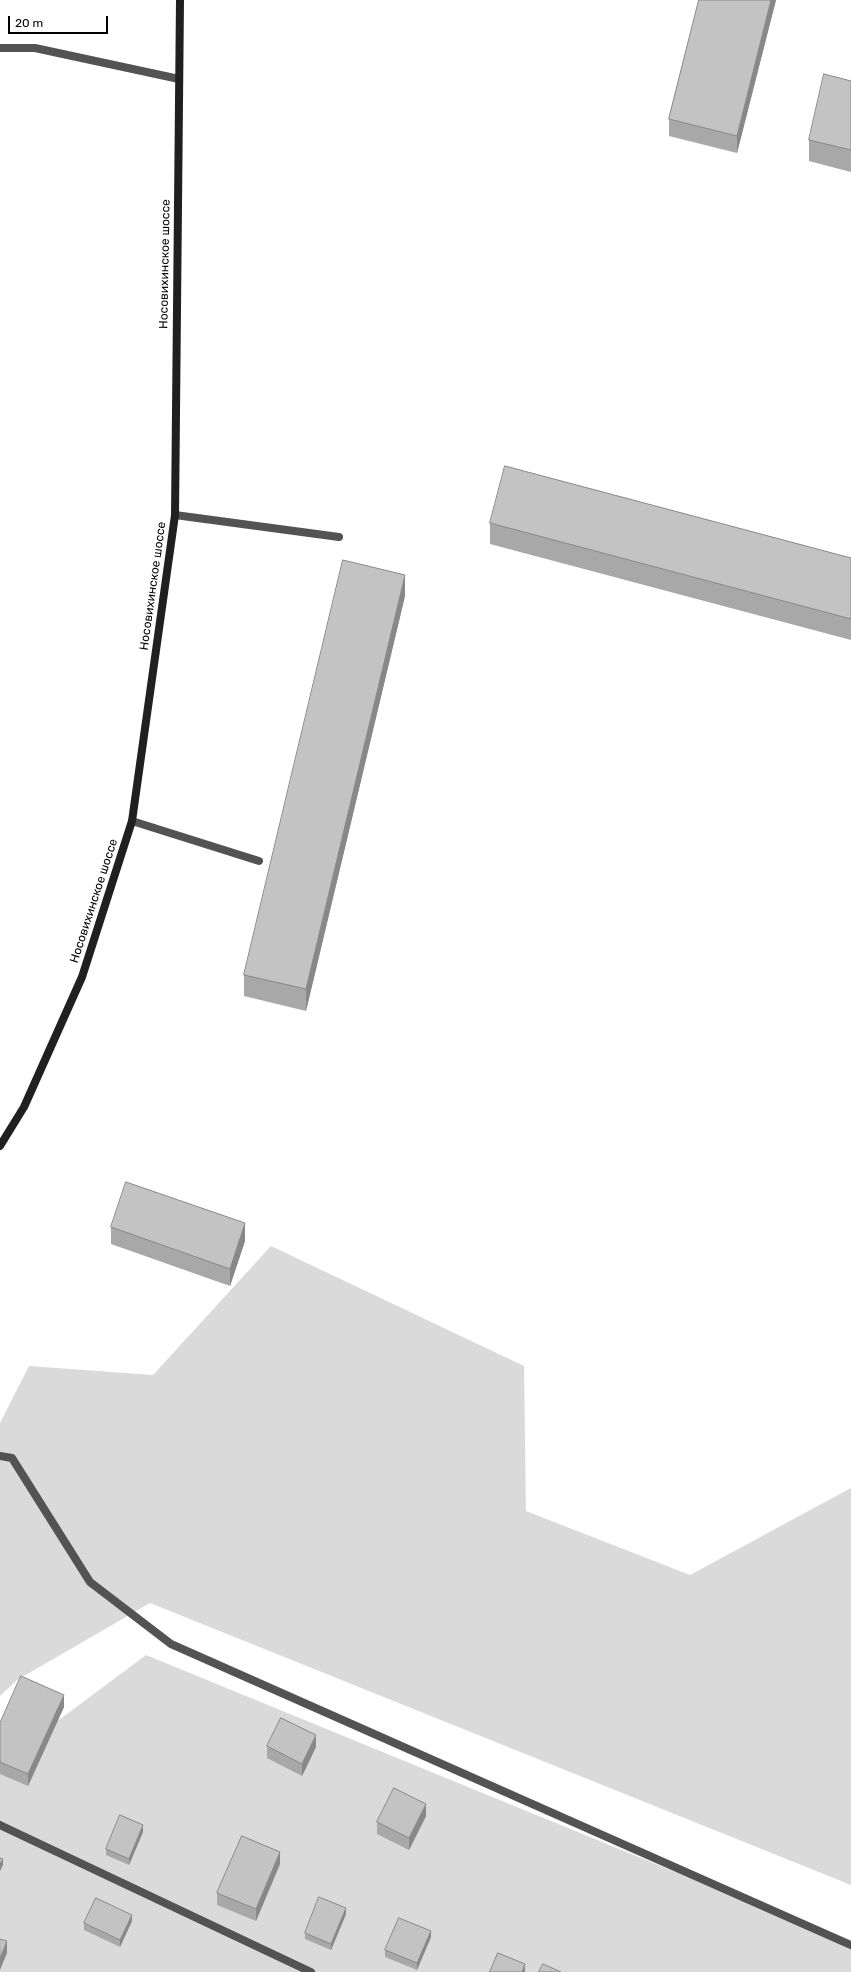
<!DOCTYPE html>
<html>
<head>
<meta charset="utf-8">
<style>
	body { margin:0 }
	#map { position:relative; width:851px; height:1972px; overflow:hidden; background:#fff; font-family:Rubik,sans-serif }
	canvas { display:block }
	.scale { position:absolute; left:8px; top:16px; width:100px; height:18px; box-sizing:border-box; border:2px solid #000; border-top:0; padding-left:5px; font-size:12px; line-height:14px; white-space:nowrap; color:#000; -webkit-text-stroke:3px #fff; paint-order:stroke }
</style>
</head>
<body>
<div id="map">
<canvas width="851" height="1972"></canvas>
<div class="scale">20 m</div>
</div>
<script>
const c = document.querySelector('canvas').getContext('2d');
c.lineJoin = 'round';
function fill(path, color) { c.fillStyle = color; c.fill(path, 'evenodd'); }
function strokePath(path, color, width, dash) { c.strokeStyle = color; c.lineWidth = width; c.lineCap = dash ? 'butt' : 'round'; c.setLineDash(dash || []); c.stroke(path); }
function write(font, color, halo, rows, align = 'center') {
  c.font = font + ' Rubik,sans-serif'; c.lineWidth = 3; c.setLineDash([]); c.textBaseline = 'middle'; c.strokeStyle = halo; c.fillStyle = color; for (const [text, x, y, turn = 0] of rows) {
    c.save(); c.translate(x, y); c.rotate((+turn || 0) * Math.PI / 180); c.textAlign = isNaN(turn) ? turn : align; if (halo) c.strokeText(text, 0, 0); c.fillText(text, 0, 0); c.restore();
  }
}
fill(new Path2D(`
	M271,1246l253,120 2,145 164,64 161,-87v397l-701,-282 -133,77 -17,16v-273l29,-57 124,9z
	M146,1655l705,289v28h-851v-208z`), '#dadada');
strokePath(new Path2D(`
	M175,515l164,22
	M132,821l127,40
	M0,1825l311,147`), '#535353', 8);
strokePath(new Path2D(`
	M0,48h35l144,31
	M0,1456l12,2 78,124 81,62 680,301`), '#535353', 8);
strokePath(new Path2D(`
	M0,1146l24,-39 58,-130 50,-156 43,-306 5,-515`), '#202020', 8);
fill(new Path2D(`
	M699,0h77l-39,153 -68,-17v-17z
	M851,81v91l-42,-11v-21z
	M490,523l361,35v82l-361,-96z
	M405,596l-99,415 -62,-15v-21z
	M111,1227l134,14 -15,45 -119,-42z
	M64,1707l-36,79 -28,-12v-51z
	M267,1746l49,1 -14,29 -35,-18z
	M426,1816l-17,34 -32,-16v-12z
	M143,1832l-14,33 -23,-10v-6z
	M280,1864l-24,57 -39,-16v-12z
	M346,1914l-15,36 -26,-11v-6z
	M132,1921l-12,26 -36,-17v-7z
	M431,1937l-14,33 -32,-13v-7z`), '#a8a8a8');
fill(new Path2D(`
	M771,0h5l-39,153v-17z
	M405,575v21l-99,415v-22z
	M245,1223v18l-15,45v-17z
	M64,1695v12l-36,79v-12z
	M316,1735v12l-14,29v-12z
	M426,1804v12l-17,34v-12z
	M143,1825v7l-14,33v-6z
	M280,1852v12l-24,57v-12z
	M3,1859v6l-3,6v-7z
	M346,1908v6l-15,36v-6z
	M132,1915v6l-12,26v-7z
	M431,1931v6l-14,33v-7z
	M7,1941v12l-7,17v-12z
	M525,1964v8h-3z`), '#888');
const building = new Path2D(`
	M699,0h72l-34,136 -68,-17z
	M824,74l27,7v69l-42,-10z
	M505,466l346,92v61l-361,-96z
	M343,560l62,15 -99,414 -62,-14z
	M126,1182l119,41 -15,46 -119,-42z
	M21,1676l43,19 -36,79 -28,-12v-39z
	M281,1718l35,17 -14,29 -35,-18z
	M394,1788l32,16 -17,34 -32,-16z
	M120,1815l23,10 -14,34 -23,-10z
	M242,1836l38,16 -24,57 -39,-16z
	M0,1858l3,1 -3,5z
	M319,1897l27,11 -15,36 -26,-11z
	M96,1898l36,17 -12,25 -36,-17z
	M399,1918l32,13 -14,32 -32,-13z
	M0,1939l7,2 -7,17z
	M498,1953l27,11 -3,8h-32z
	M543,1964l18,8h-22z`);
fill(building, '#c3c3c3');
strokePath(building, '#888', 1);
write('12px', '#000', '#fff', [
	["Носовихинское шоссе",165,264,-89],
	["Носовихинское шоссе",153,586,-82],
	["Носовихинское шоссе",94,901,-72]
]);
</script>
</body>
</html>
